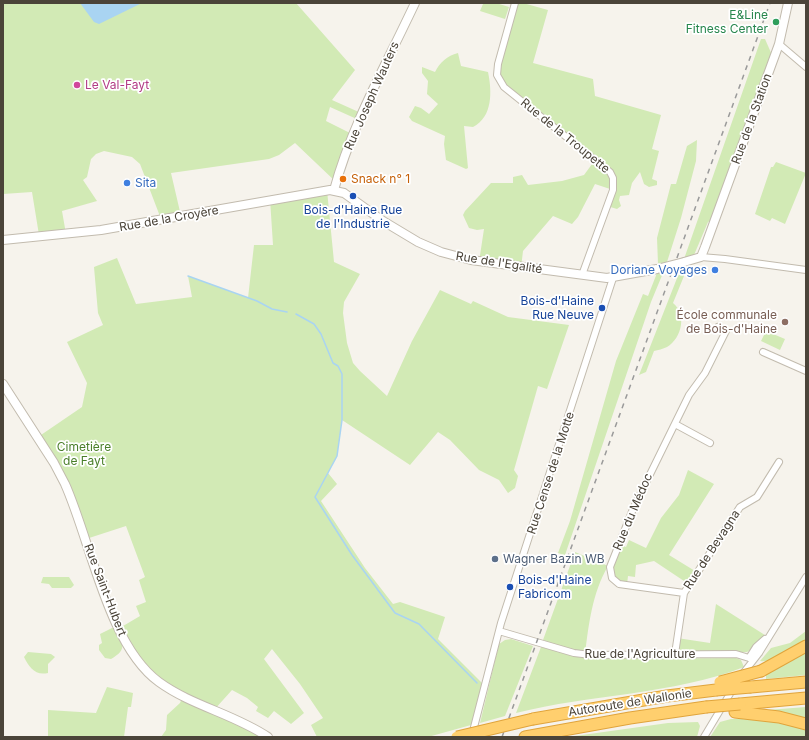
<!DOCTYPE html>
<html>
<head>
<meta charset="utf-8">
<style>
	body { margin:0 }
	#map { position:relative; width:809px; height:740px; overflow:hidden; background:#f6f3ec; font-family:Inter,sans-serif }
	canvas { display:block }
	.frame { position:absolute; inset:0; border:4px solid #4b4439; pointer-events:none }
</style>
</head>
<body>
<div id="map">
<canvas width="809" height="740"></canvas>
<div class="frame"></div>
</div>
<script>
const c = document.querySelector('canvas').getContext('2d');
c.lineJoin = 'round';
function fill(path, color) { c.fillStyle = color; c.fill(path, 'evenodd'); }
function strokePath(path, color, width, dash) { c.strokeStyle = color; c.lineWidth = width; c.lineCap = dash ? 'butt' : 'round'; c.setLineDash(dash || []); c.stroke(path); }
function write(font, color, halo, rows, align = 'center') {
  c.font = font + ' Inter,sans-serif'; c.lineWidth = 3.5; c.setLineDash([]); c.textBaseline = 'middle'; c.strokeStyle = halo; c.fillStyle = color; for (const [text, x, y, turn = 0] of rows) {
    c.save(); c.translate(x, y); c.rotate((+turn || 0) * Math.PI / 180); c.textAlign = isNaN(turn) ? turn : align; if (halo) c.strokeText(text, 0, 0); c.fillText(text, 0, 0); c.restore();
  }
}
fill(new Path2D(`
	M3,3h293l59,67 -23,30 29,13 -2,7 -29,-13 -4,14 26,13 -16,48 -41,-39 -16,12 -10,4 -98,14 10,43 -20,3 -21,-55 -8,-7 -28,-6 -8,3 -5,5 -4,18 -4,3 14,21 -35,10 4,23 -27,1 -7,-43 -29,2z
	M481,3h15l13,4 -4,12 -25,-8 3,-7z
	M515,3h8l25,7 -15,53 60,16 2,17 66,19 -9,34 7,2 -7,28 5,2v4l-8,2 -5,-3 -4,-12 -8,11 -3,12 -9,1 -1,4 2,6 -4,3 -10,-3 6,-16 -18,-6 -17,33 -6,7 -19,-8 -30,35 -2,17 -42,-6 5,-33 -7,1 -8,-2 -6,-13 2,-4 26,-28h22v-6l9,-2 6,10 34,-4 22,-6 11,-15 -91,-73 -7,-12z
	M761,39h4l7,16 -56,163 -8,4 -14,33 -10,4z
	M458,53l3,13 27,6c4,19 5,45 -15,55l-9,-1 4,42 -2,1 -20,-9 -2,-16 1,-8 -33,-15 -3,-4 6,-11 6,2 8,6 9,-10 -11,-10 1,-13 -6,-8v-6l13,5c5,-10 12,-16 23,-19z
	M697,140l-1,21 -15,57 -14,44 -9,2 -1,-26 14,-54h5l11,-38z
	M776,162l30,11 -21,51 -13,-6 -2,3 -15,-7 16,-47h2z
	M327,190l7,72 26,12 -16,28 -1,11 4,30 6,20 7,8 27,25 25,-55 28,-51 31,14 2,-3 35,16 61,8 -22,64 -9,-3 -24,84 4,6 -3,12 -7,5 -9,-13 -20,-10 -29,-30 -12,-8 -28,33 -68,-45 -5,36 -9,17 9,11 -16,17 44,67 28,36 7,-2 45,15 -7,22 46,46 -13,40 -43,12h-111l-6,-12 12,-7 -23,-34 -28,-35 -8,10 40,54 -13,11 -17,-13 -6,7 -12,-7 2,-4 -11,-9 -15,-8 -18,20 54,27h-107l5,-7 1,-15 13,-12 3,-7 -23,-13 -42,-54 22,-13 -4,-10 10,-4 -7,-22 6,-3 -19,-51 -40,13 -16,-45 -32,-57 44,-30 5,-24 -20,-41 36,-17 -5,-12 -4,-46 23,-9 19,46 56,-7 -4,-21 60,22 6,-53h19l-3,-46z
	M681,268l3,8 -11,27c14,11 9,35 -6,44 -4,2 -9,3 -13,4l-8,21 -7,3z
	M657,273h6l-12,29 -87,256 -4,-1 1,-3 -3,-1 12,-32 46,-160 27,-67 5,2z
	M766,331l19,8 -5,11 -19,-9z
	M688,470l26,14 -45,71 26,16 -8,12 -33,-22 -18,4 -1,12 -7,-1 -1,9 -8,-1 -9,-11 9,-29 7,3 3,-7 17,8 15,-30 18,-23z
	M575,552l33,14c-16,28 -19,57 -23,88l-23,-5 -19,-9z
	M43,577h26l5,8 -3,3h-19l-3,-4 -8,-1z
	M716,604l52,33 -21,15 -72,2 2,-16 33,5z
	M112,628h3c7,14 14,21 -4,31l-6,-1 -6,-8v-5l3,-2 -2,-9z
	M806,631v9c-13,9 -30,23 -46,21l11,-13 19,-5z
	M511,639l22,7 -28,70 -25,7 19,-79 6,-4z
	M541,647l37,10 15,2 143,-1 5,2 3,7c-72,28 -153,27 -228,46z
	M806,650v25l-40,4v-8z
	M28,652l23,2 4,3 -7,7v9c-13,3 -19,-6 -24,-16z
	M107,687l26,6 -2,14h-3l-4,30h-76v-27l48,3z
	M806,707v13l-52,-9z
	M731,719c25,0 51,0 75,11v7h-96l10,-15z
	M698,722l2,4 -3,11h-129l100,-14z`), '#d2eab5');
fill(new Path2D(`
	M80,3h62l-43,21 -5,-2z`), '#a9d4f2');
strokePath(new Path2D(`
	M188,276l69,25 15,8 15,3
	M296,314l18,10 7,10 12,29 5,3 4,8v46l-5,36 -22,41 37,58 43,58 24,11 58,59`), '#a9d4f2', 1.5);
const minor = new Path2D(`
	M515,3l-17,61 -1,11 7,12 106,85 3,6v12l-31,85
	M779,44l27,23
	M701,257l24,2 81,11
	M763,352l43,19
	M675,424l35,19
	M684,593l-65,-9 -7,-6 -2,-11 23,-58 56,-114 16,-22 21,-42 -8,-4
	M499,631l75,22 17,2 145,-1 13,4 10,-5
	M675,654l9,-61 56,-86 17,-10 22,-35
	M749,658l7,-11 9,-8
	M741,676l18,-23 47,-76
	M472,735l29,-112 112,-345
	M704,737l30,-50`);
const tertiary = new Path2D(`
	M334,190c18,-66 52,-125 81,-187
	M3,240l98,-10 229,-40 14,3 39,28 35,21 23,10 30,8 136,18 50,-9
	M684,262l17,-5 4,-10 74,-203 9,-41
	M3,384l51,79 11,21c26,58 43,161 94,198 33,24 75,32 109,55`);
const motorway = new Path2D(`
	M761,671l45,-25
	M751,687l55,-5
	M740,704l66,-6
	M735,712l44,5 27,7
	M533,719l134,-23 49,-6
	M525,737l105,-19 76,-11`);
strokePath(minor, '#c2bbae', 8);
strokePath(tertiary, '#c2bbae', 10);
strokePath(motorway, '#e0a43c', 13);
strokePath(minor, '#fff', 6);
strokePath(tertiary, '#fff', 8);
strokePath(motorway, '#ffcf6e', 11);
strokePath(new Path2D(`
	M502,737l268,-734`), '#9a9a9a', 1.5, [5, 5]);
const tertiaryBridge = new Path2D(`
	M657,269l27,-7`);
const motorwayBridge = new Path2D(`
	M720,682l41,-11
	M716,690l35,-3
	M706,707l34,-3
	M457,737l76,-18`);
strokePath(tertiaryBridge, '#c2bbae', 10, []);
strokePath(motorwayBridge, '#e0a43c', 13, []);
strokePath(tertiaryBridge, '#fff', 8);
strokePath(motorwayBridge, '#ffcf6e', 11);
for (const [x, y, r, color] of [
	[776,22,4,"#2e9e5b"],
	[77,85,4,"#d1479c"],
	[343,179,4,"#e8710a"],
	[127,183,4,"#3f7fe0"],
	[353,196,4,"#1a4fb4"],
	[715,270,4,"#3f7fe0"],
	[602,308,4,"#1a4fb4"],
	[785,322,4,"#8d6e63"],
	[495,559,4,"#5c6f8a"],
	[510,587,4,"#1a4fb4"]
]) { const dot = new Path2D(); dot.arc(x, y, r, 0, 2 * Math.PI); c.fillStyle = color; c.fill(dot); strokePath(dot, '#fff', 1.5); }
write('12px', '#27864d', '#fff', [
	["E&Line",768,15],
	["Fitness Center",768,29]
], 'right');
write('12px', '#b23c85', '#fff', [
	["Le Val-Fayt",85,85]
], 'left');
write('12px', '#4b4439', '#fff', [
	["Rue Joseph Wauters",372,96,-66],
	["Rue de la Station",752,119,-70],
	["Rue de la Troupette",565,136,39],
	["Rue de la Croyère",169,219,-10],
	["Rue de l'Egalité",499,263,9],
	["Rue Cense de la Motte",551,473,-72],
	["Rue du Médoc",633,512,-67],
	["Rue de Bevagna",712,550,-57],
	["Rue Saint-Hubert",105,590,69],
	["Rue de l'Agriculture",640,654],
	["Autoroute de Wallonie",630,703,-9]
]);
write('12px', '#c56008', '#fff', [
	["Snack n° 1",351,179]
], 'left');
write('12px', '#366cbe', '#fff', [
	["Sita",135,183],
	["Doriane Voyages",707,270,"right"]
], 'left');
write('12px', '#164399', '#fff', [
	["Bois-d'Haine Rue",353,210],
	["de l'Industrie",353,224],
	["Bois-d'Haine",594,301,"right"],
	["Rue Neuve",594,315,"right"],
	["Bois-d'Haine",518,580,"left"],
	["Fabricom",518,594,"left"]
]);
write('12px', '#785e54', '#fff', [
	["École communale",777,315],
	["de Bois-d'Haine",777,329]
], 'right');
write('12px', '#4a7f2a', '#fff', [
	["Cimetière",84,447],
	["de Fayt",84,461]
]);
write('12px', '#4e5e75', '#fff', [
	["Wagner Bazin WB",503,559]
], 'left');
</script>
</body>
</html>
